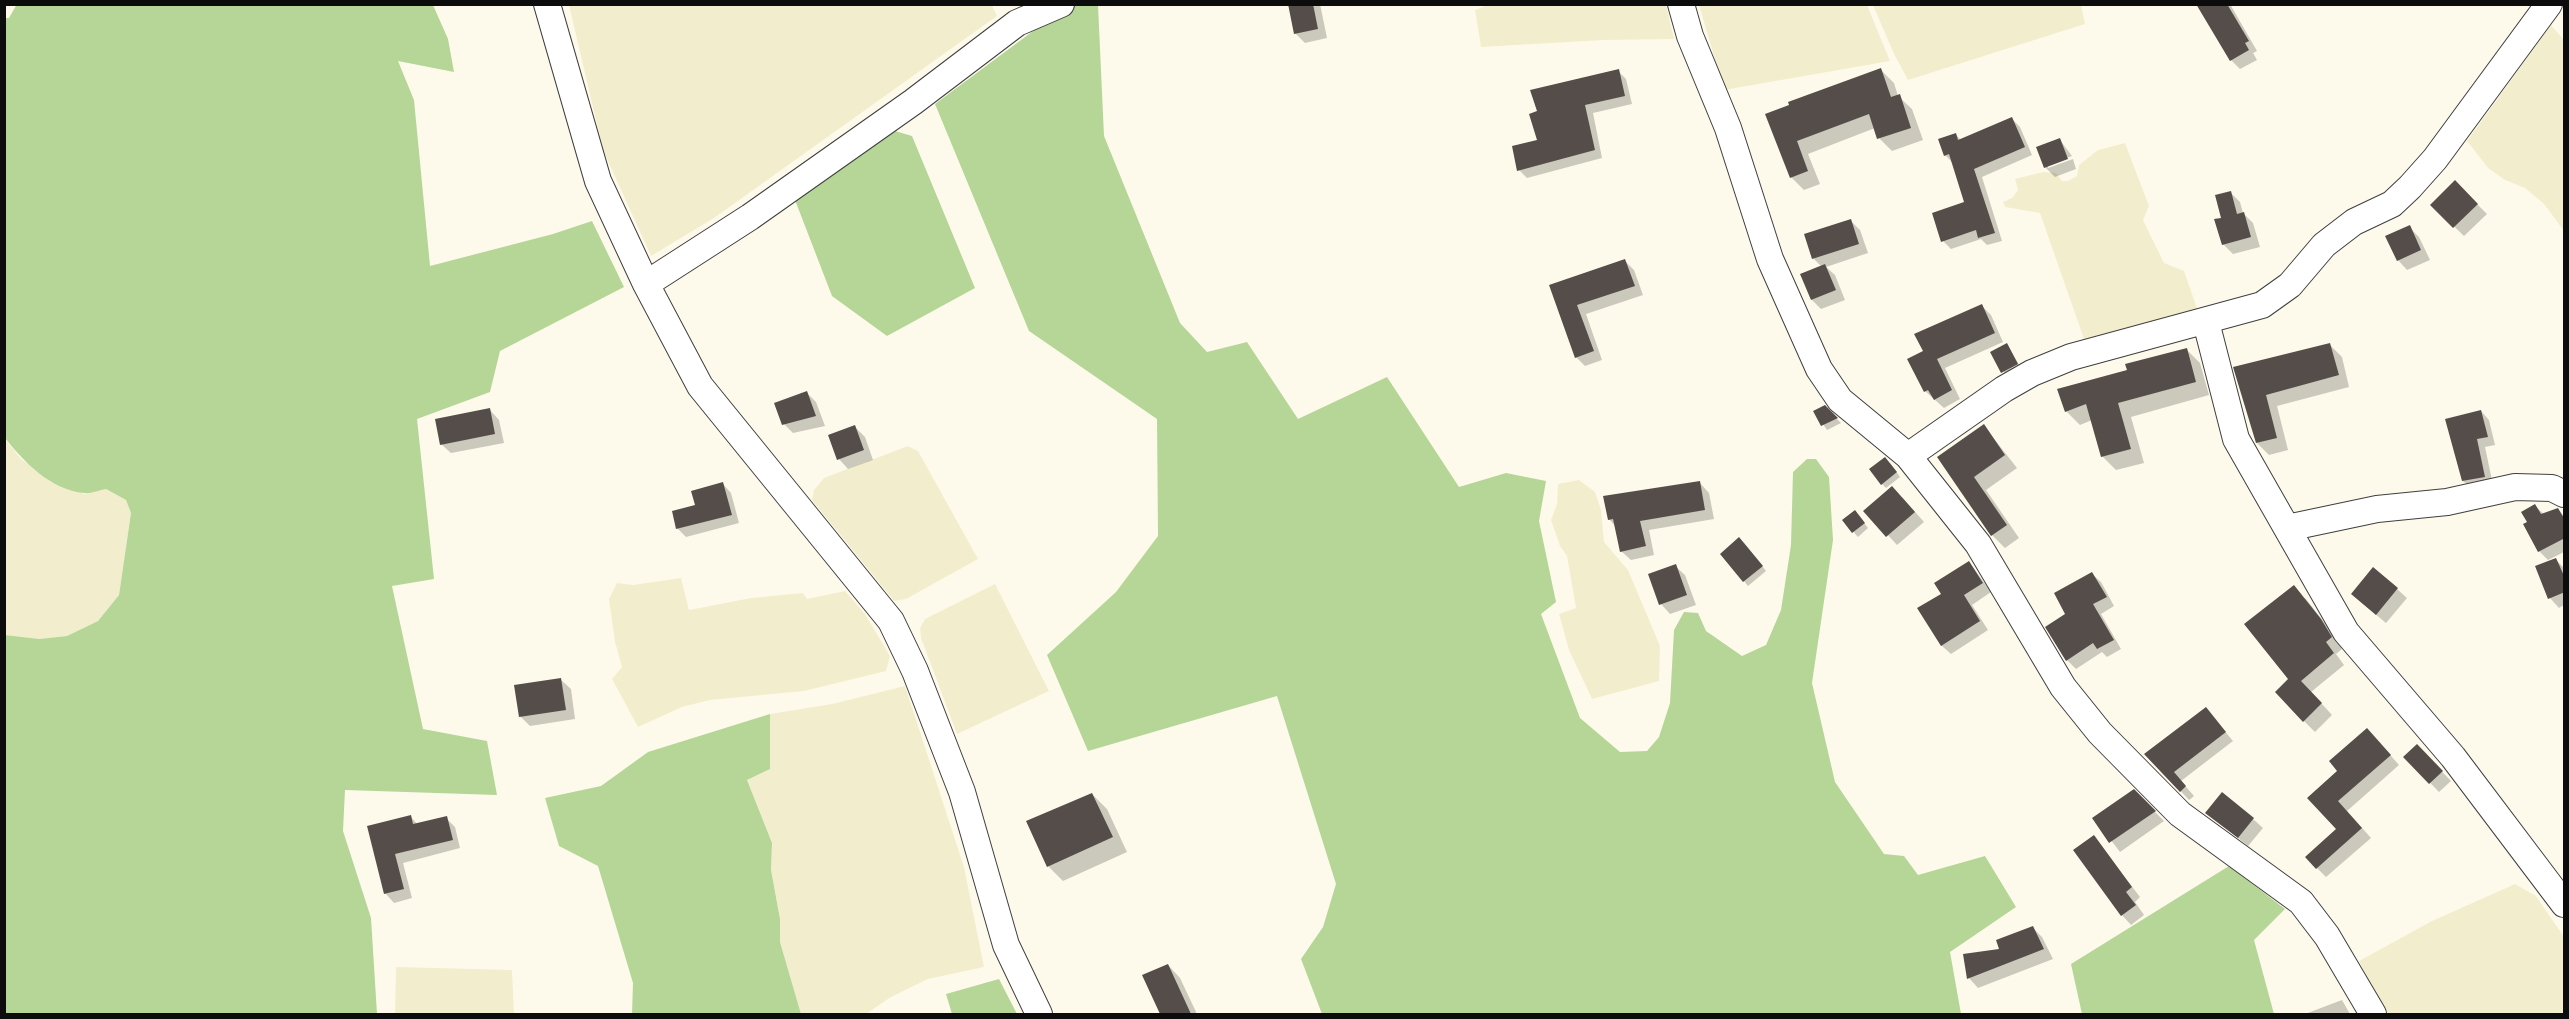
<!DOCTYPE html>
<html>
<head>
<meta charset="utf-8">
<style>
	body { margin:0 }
	#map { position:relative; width:2569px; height:1019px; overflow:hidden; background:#fefaeb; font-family:Bitter,serif }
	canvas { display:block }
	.frame { position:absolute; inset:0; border:6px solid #0c0c0c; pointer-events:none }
</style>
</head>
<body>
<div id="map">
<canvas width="2569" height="1019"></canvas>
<div class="frame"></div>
</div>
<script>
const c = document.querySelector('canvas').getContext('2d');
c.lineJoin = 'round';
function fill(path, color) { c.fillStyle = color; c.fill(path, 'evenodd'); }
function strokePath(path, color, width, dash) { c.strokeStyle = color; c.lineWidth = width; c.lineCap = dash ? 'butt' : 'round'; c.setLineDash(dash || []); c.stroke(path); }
fill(new Path2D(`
	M1490,4l176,1 8,34 -70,1 -123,7 -6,-37z
	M992,5l5,11 -283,202 -63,38 -48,-106 -34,-145z
	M1699,5h168l23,56 -166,29z
	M1873,5h208l4,19 -177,56 -14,-26z
	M2551,25l13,15v191l-20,-27 -19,-16 -20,-8 -17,-12 -21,-27z
	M2125,143l24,63 -6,14 21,43 20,8 15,43 -114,28 -45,-129 -35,-6 -2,-5 9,-4 6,-8 -3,-11 28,-7 13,1 6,8h6l9,-5 2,-11 19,-15z
	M4,438l18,22 62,34 22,-5 20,11 5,13 -12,82 -21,26 -31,15 -28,3 -34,-4z
	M908,446l10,5 60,108 -72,40 -12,2 -82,-101 2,-10 10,-12z
	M1579,480l16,12 6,18 3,32 24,28 32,76 -1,35 -67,18 -23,-49 -10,-36 17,-6 -9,-52 -7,-10 -9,-26 6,-16 1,-20z
	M681,578l8,32 62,-12 52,-5 4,6 38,-8 20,23 25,42 -4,15 -82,20 -94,9 -28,7 -44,20 -26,-48 10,-12 -7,-25 -6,-43 8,-16 16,2z
	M995,584l54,107 -92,43 -36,-96 -1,-10 5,-9z
	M905,686l59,181 20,100 -56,12 -37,18 -25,17h-65l-21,-72v-23l-9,-49 1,-27 -25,-63 23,-11v-55l62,-10z
	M2515,884l21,12 28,41v77h-177l-28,-53 73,-40z
	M396,967l116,3 2,44h-119z`), '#f2eecd');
fill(new Path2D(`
	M17,4l416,1 15,34 6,33 -56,-11 16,39 16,166 123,-32 39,-13 32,66 -124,64 -10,41 -73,27 17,160 -42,7 31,143 64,12 10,54 -152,-5 -2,41 28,87 6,96h-372v-379l34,4 28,-3 31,-15 21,-26 12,-82 -5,-13 -20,-11c-6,1 -16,5 -22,4 -33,-3 -60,-31 -79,-55l-1,-420h5z
	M1068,5h30l6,131 76,187 27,29 40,-10 51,77 89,-42 72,110 47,-14 40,8 -7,40 17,81 -15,12 39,104 40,34 27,-1 12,-14 11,-34 4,-73 10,-18 14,1 8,18 36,25 24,-11 15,-35 10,-65 2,-73 14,-13h9l13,18 4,63 -21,143 23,99 49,72 20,2 14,19 67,-19 31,51 -66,45 11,62h-639l-21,-55 22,-32 13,-43 -59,-188 -189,55 -41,-96 69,-63 42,-56 -1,-117 -128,-88 -94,-227z
	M895,131l17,5 63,152 -88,48 -55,-40 -37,-96z
	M770,714v55l-23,11 25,63 -1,27 9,49v23l21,72h-169l1,-31 -35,-117 -39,-20 -14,-48 56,-12 47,-34z
	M2229,866l56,43 -31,31 20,74h-192l-11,-50z
	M999,979l18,35h-65l-6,-20z`), '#b5d697');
fill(new Path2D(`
	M1289,4h31l7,34 -22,5 -10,-10z
	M2198,4h32l27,47 -4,2 4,7 -17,9 -9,-9z
	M1881,70l13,13 4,13 14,13 11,31 -31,11 -13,-13 -4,-10 -67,26 12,30 -16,6 -13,-13 -24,-63z
	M1618,71l8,8 6,25 -39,9 9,45 -75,20 -8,-8z
	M2012,119l8,8 12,28 -50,22 20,64 -15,4 -6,-6 -30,10 -8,-8 23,-38 -12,-39 -9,-9 10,-21 7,7z
	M2060,140l12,16 -24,9v3l25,-9 3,10 -21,8 -10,-10z
	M2455,182l32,32 -23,22 -32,-31z
	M2231,193l9,9 3,11 10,10 7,24 -27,7 -10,-10v-25z
	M1850,220l10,10 8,23 -42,14 9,8 10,25 -24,9 -9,-9 10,-33 -9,-9z
	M2409,227l10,10 11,23 -23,10 -9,-10z
	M1625,261l9,9 9,25 -57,19 16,46 -17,6 -9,-9 -25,-71z
	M1982,306l9,9 12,27 -58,26 15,31 -16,9 -19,-17v-39z
	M2007,345l14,23 -14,9 -15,-25z
	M2330,345l12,12 7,30 -72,19 11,44 -19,5 -12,-12 -22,-75z
	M2186,349l14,14 9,32 -78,22 13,46 -28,7 -14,-14 -10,-36 -12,5 -14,-14 63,-40z
	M807,393l9,9 9,24 -32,7 -9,-9z
	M1825,407l16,16 -14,7 -12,-18z
	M490,410l9,10 5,23 -53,10 -10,-9z
	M2481,411l8,9 6,25 -10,2 8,38 -21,4 -9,-8z
	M1984,426l33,42 -31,22 33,48 -14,10 -13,-13 -53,-77z
	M855,427l10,10 8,23 -25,9 -9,-10z
	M1890,463l10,14 -14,11 -4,-4z
	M1700,483l9,10 5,26 -65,11 5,25 -23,5 -10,-9 -5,-24 -7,-8z
	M723,484l8,9 8,30 -53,14 -8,-8 -4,-17 23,-6z
	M1902,497l22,25 -27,23 -31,-34z
	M2535,506l9,8 13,-5 7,7v36l-16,8 -9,-9 -10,-29z
	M1859,516l9,12 -10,9 -14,-16z
	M1744,543l22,28 -18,15 -4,-5z
	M2556,560l8,8v37l-5,3 -9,-10z
	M1969,562l22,30 -19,13 16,25 -37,24 -9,-8 -23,-38 24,-14z
	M1675,566l10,9 11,30 -26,9 -9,-10z
	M2092,574l9,8 13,24 -13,8 20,35 -14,8 -5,-5 -26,17 -9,-9v-46z
	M2397,589l10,9 -21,25 -24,-20z
	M2305,598l27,34 10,17 -6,5 8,11 -33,27 21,23 -17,17 -11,-11 -14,-42z
	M561,680l10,9 4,30 -45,7 -10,-10z
	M2206,709l27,32 -52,40 13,15 -5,4 -43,-46z
	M2377,740l22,25 -52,46 24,27 -45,39 -9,-9 21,-38 -29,-32z
	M2417,746l34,35 -12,11 -34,-35z
	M2134,791l30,30 -44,31 -26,-34z
	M1092,794l15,15 20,43 -64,29 -14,-14 -21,-45z
	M2207,813l46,6 10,9 -15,18z
	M410,816l8,9 28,-7 9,9 5,21 -57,15 9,35 -18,5 -8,-9 -17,-67z
	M2094,837l46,60 -5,5 9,13 -13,10 -9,-10z
	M2033,928l9,9 11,22 -75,29 -9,-10z
	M1168,965l12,13 17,36h-36l-17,-38z
	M2342,1000l8,14h-45z`), '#0003');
fill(new Path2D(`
	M1288,4h25l5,25 -24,5z
	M2196,4h31l22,37 -4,2 4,7 -19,11z
	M1881,68l10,29 9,-3 11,34 -34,11 -8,-25 -72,27 11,30 -18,7 -25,-64 24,-9 -1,-3z
	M1619,69l6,27 -40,9 10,45 -78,21 -5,-25 25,-6 -8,-26 8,-3 -7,-21z
	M2012,117l13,30 -51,22 21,64 -17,5 -2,-8 -35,12 -9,-29 32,-11 -15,-48 -5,2 -6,-17 18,-6 2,7z
	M2060,138l8,21 -24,9 -8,-21z
	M2455,180l23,24 -25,24 -23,-23z
	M2231,191l6,23 7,-2 7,25 -29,8 -8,-26 7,-1 -6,-23z
	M1851,219l8,25 -47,15 -8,-25z
	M2410,225l11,25 -24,11 -12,-25z
	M1625,259l10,27 -58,19 17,46 -19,7 -26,-73z
	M1825,264l11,26 -25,10 -11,-26z
	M1982,304l13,29 -58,26 15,31 -18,10 -6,-10 -4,2 -17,-33 16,-8 -9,-17z
	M2007,343l11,21 -17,9 -11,-21z
	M2330,343l9,32 -73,20 11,43 -21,5 -23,-76z
	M2187,348l9,34 -78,21 13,46 -30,8 -15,-53 -21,8 -8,-23 70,-19 -2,-6z
	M807,391l9,25 -34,9 -8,-22z
	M1825,405l13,13 -17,8 -8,-15z
	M490,408l5,26 -55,11 -5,-26z
	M2481,410l7,27 -11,2 8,38 -23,4 -17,-62z
	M1984,424l21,31 -31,22 33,48 -16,11 -54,-79z
	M855,425l9,25 -27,10 -9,-25z
	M1885,457l12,15 -16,13 -12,-16z
	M1700,481l5,29 -65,11 6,25 -26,6 -7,-33 -5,1 -5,-24z
	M723,482l9,33 -56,14 -4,-18 23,-6 -4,-14z
	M1892,486l23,26 -29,25 -23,-26z
	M2535,504l6,10 17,-6 7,12v18l-27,14 -15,-28 4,-2 -6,-10z
	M1855,510l10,13 -13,10 -10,-13z
	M1739,537l24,29 -20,16 -23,-28z
	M2556,558l9,20v14l-17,7 -13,-33z
	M1969,561l14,22 -19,12 16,26 -39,25 -24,-38 24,-14 -7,-11z
	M1676,564l11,31 -28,10 -11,-31z
	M2373,567l25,21 -22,27 -25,-21z
	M2092,572l15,25 -14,7 21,36 -17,9 -4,-6 -27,18 -21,-34 20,-13 -11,-21z
	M2294,585l27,34 11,18 -6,5 8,11 -33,28 21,22 -19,19 -28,-30 13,-13 -44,-55z
	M561,678l5,32 -47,7 -5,-32z
	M2206,707l20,25 -52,40 12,14 -6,6 -36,-38z
	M2367,728l24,27 -53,46 24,27 -46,41 -11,-12 31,-28 -29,-31 30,-27 -8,-10z
	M2417,744l26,27 -14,13 -26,-27z
	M2134,789l22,22 -47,32 -17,-25z
	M2222,792l32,26 -16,20 -33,-25z
	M1092,793l21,44 -66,30 -21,-46z
	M411,815l2,9 34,-8 6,24 -58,14 9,35 -20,5 -17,-68z
	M2094,835l38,52 -6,5 10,13 -15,11 -48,-66z
	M2033,926l11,23 -77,30 -4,-25 36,-5 -3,-9z
	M1168,964l23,50h-31l-18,-39z`), '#544d49');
const minor = new Path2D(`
	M547,4l51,177 48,103 54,102 191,235 24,50 47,121 44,153 33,69
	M1681,4l9,32 38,92 42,131 49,110 21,31 68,56 70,88 85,143 37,46 80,81 121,88 26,34 46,78
	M646,284l104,-67 163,-115 104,-79 44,-19
	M2206,322l30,117 110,193 107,125 111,147
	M1908,456l96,-67 28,-16 39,-16 191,-52 28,-20 34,-40 30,-23 38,-18 18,-17 25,-28 114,-155
	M2287,528l90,-19 70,-7 68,-15 37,1 12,6`);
strokePath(minor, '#3f3f3f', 28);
strokePath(minor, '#fff', 26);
</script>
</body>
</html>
